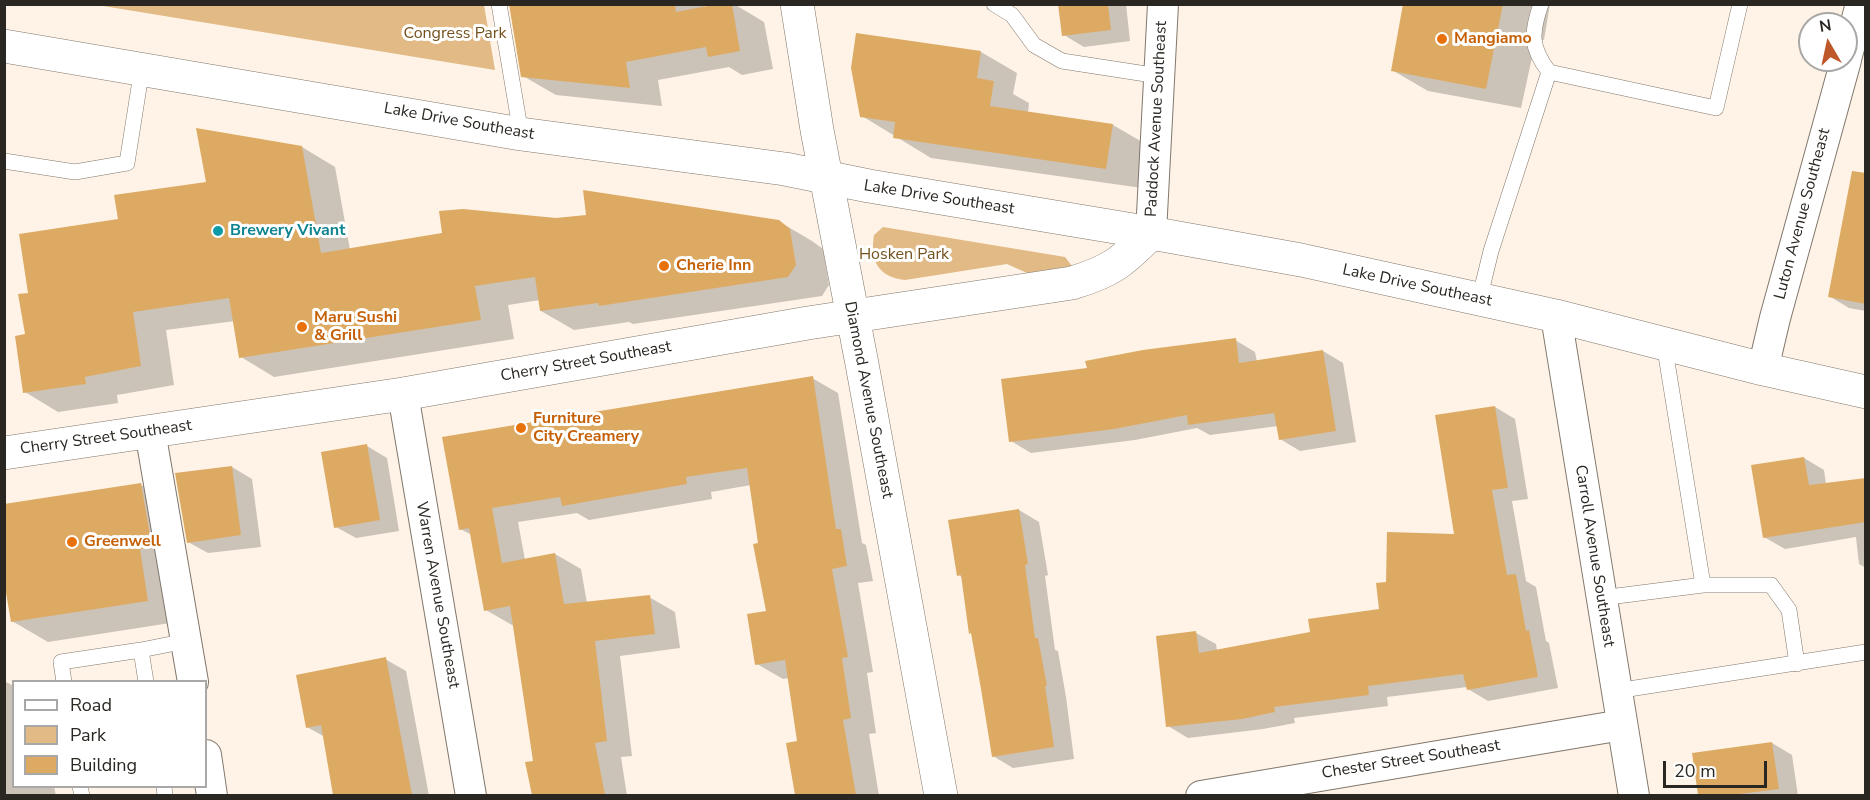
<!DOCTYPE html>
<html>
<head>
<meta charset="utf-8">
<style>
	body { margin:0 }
	#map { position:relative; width:1870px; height:800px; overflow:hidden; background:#fef3e6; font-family:"Nunito Sans",sans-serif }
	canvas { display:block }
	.frame { position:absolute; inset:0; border:6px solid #2a2621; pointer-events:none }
	.legend { position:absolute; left:12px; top:680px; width:195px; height:108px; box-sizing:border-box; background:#fff; border:2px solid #aaa8a6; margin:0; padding:8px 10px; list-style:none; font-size:18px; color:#2a2621 }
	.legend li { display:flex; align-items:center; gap:12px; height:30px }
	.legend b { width:30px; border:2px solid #aaa8a6 }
	.north { position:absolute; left:1798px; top:12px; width:60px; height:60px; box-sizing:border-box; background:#fff; border:2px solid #aaa8a6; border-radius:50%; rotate:351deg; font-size:16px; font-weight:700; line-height:24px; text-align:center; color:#2a2621 }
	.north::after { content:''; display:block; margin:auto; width:21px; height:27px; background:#be582a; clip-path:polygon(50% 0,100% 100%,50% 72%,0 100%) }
	.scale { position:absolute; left:1663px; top:761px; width:104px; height:27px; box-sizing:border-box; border:3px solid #2a2621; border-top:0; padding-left:8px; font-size:18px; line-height:21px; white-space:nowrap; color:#2a2621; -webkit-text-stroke:4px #fff; paint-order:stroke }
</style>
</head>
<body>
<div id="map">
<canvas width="1870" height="800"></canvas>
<div class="frame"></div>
<ul class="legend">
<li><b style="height:8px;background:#fff"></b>Road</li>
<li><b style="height:16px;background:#e2ba85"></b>Park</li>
<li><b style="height:16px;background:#ddaa64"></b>Building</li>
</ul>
<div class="north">N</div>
<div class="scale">20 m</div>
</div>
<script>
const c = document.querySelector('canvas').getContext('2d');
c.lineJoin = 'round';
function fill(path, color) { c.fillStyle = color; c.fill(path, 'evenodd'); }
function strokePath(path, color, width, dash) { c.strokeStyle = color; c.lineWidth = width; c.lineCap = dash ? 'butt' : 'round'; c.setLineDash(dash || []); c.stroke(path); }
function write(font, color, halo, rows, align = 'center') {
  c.font = font + ' "Nunito Sans",sans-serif'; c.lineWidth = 6; c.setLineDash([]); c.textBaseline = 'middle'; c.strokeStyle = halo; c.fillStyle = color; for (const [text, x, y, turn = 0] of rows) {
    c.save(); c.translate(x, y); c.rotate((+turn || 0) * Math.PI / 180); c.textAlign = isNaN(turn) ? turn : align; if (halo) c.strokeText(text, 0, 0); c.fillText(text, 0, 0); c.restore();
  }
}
fill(new Path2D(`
	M97,5h387l11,65z
	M883,227l182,30 7,9 -45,7 -20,-9 -102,16c-27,-3 -35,-19 -31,-45z`), '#e2ba85');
fill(new Path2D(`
	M511,4h193v4l30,-4 30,18 9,47 -31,6 -13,-8 -71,13 4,26 -106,-11 -33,-19z
	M1060,4h66l4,37 -46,6 -20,-12z
	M1405,4h145l-6,36 -8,-1 -15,69 -93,-17 -36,-21z
	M981,52l36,21 -4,21 16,9 -1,10 85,12 36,21 -7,42 -211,-30 -69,-42z
	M302,147l33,20 15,83 206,-31 222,2 34,20 11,8 6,36 -7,11 -189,28 -4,-2 -55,8 -33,-19 -1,-11 -32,5 6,34 -240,38 -33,-20 -6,-36 -69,9 8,55 -57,10 1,8 -60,9 -33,-20 5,-97 90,-75 87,-37z
	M1866,210v101l-17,-3 -20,-12z
	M1235,340l20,12 2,10 66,-11 20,12 13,79 -56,9 -20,-12 -2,-13 -68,9 -13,-7 -62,12 -104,13 -20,-12 77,-71z
	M812,378l26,15 24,150 4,2 7,36 -15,2 15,89 -6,1 9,60 -7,1 10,62h-76l-4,-53 -10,-65 -6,1 -26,-15 10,-52 -16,-127 -40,7 1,7 -123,21 -12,-7 -59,9 7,38 30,-6 26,15 6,34 62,-6 26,15 5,36 -60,8 12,100 -11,1 6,39h-93l-7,-32 8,-2 -21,-138 -2,1 -26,-15 -14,-75 -12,-6 -16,-91z
	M1495,407l20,12 13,80 -16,2 14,80 10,6 10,54 3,2 9,45 -70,13 -20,-12 -1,-2 -80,10 1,9 -94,12 1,5 -32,6 -75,9 -20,-12 28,-93 20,11 1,7 95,-18 69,-23 6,-26 69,-49z
	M367,446l20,12 12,73 -43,7 -20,-11z
	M1804,458l20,12 2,14 40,-5v89l-7,-4 -3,-27 -71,12 -21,-12z
	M232,467l20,12 9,68 -53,6 -20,-11z
	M141,485l36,20 6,116 -135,21 -36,-21z
	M1019,510l20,12 9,53 -3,1 10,74 3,1 8,46 8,62 -61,9 -20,-12 -30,-178 -4,-3z
	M385,659l21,12 23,125h-94l-10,-59 -18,-10z
	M4,681l10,5v100h40l2,10h-52z
	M1772,743l20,12 6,41h-98l-6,-42z`), '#0003');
fill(new Path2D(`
	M509,4h166l1,8 41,-8h15l8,47 -32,6 -2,-10 -80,15 4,26 -109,-11z
	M1058,4h50l3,26 -49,6z
	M1403,4h100l-17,85 -95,-18z
	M856,33l125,18 -4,27 17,3 -4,25 123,18 -7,45 -213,-31 2,-16 -35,-5 -9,-49z
	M196,128l106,18 19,107 121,-20 -3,-22 24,-2 93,9 30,-3 -3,-25 196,30 11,9 6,36 -8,12 -189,29 -1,-3 -58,8 -5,-34 -60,9 6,34 -242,38 -10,-60 -96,14 8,54 -56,11 1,7 -63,9 -8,-57 10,-2 -7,-40 10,-1 -9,-59 99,-15 -4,-24 92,-13z
	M1852,171l14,2v131l-38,-7z
	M1236,338l3,25 84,-13 13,81 -57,9 -5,-27 -86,12 -1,-10 -73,14 -105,13 -8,-63 86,-11 -2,-7 58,-11z
	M813,376l23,153h5l6,37 -15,3 16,88 -6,1 9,60 -8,2 13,75h-61l-9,-52 11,-2 -12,-81 -30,5 -8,-51 19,-3 -13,-67 5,-1 -11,-75 -61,9 1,7 -125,22 -2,-9 -68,11 10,55 53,-10 9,51 86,-9 5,39 -60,7 12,100 -12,2 10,52h-73l-7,-33 8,-1 -23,-155 -26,5 -15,-83 -10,2 -17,-93z
	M1495,406l13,82 -16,2 15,85 9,-1 10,57 3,-1 9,47 -71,13 -4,-16 -95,12 1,9 -95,12 1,5 -33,7 -76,8 -10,-91 40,-5 3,22 111,-21 -2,-13 71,-10 -3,-26 10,-1 1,-50 67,2 -19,-119z
	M367,444l13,76 -46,8 -13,-76z
	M1804,457l5,28 57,-7v44l-103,16 -12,-73z
	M232,466l9,69 -54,8 -12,-70z
	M141,483l11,64 -12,2 8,52 -137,21 -7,-41v-77z
	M1019,509l9,55 -3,1 10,73h3l9,48h-2l9,61 -62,10 -11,-68 -10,-56 -2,1 -8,-59 -4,1 -9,-56z
	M386,657l26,138h-79l-12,-70 -15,3 -10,-53z
	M1772,742l7,47 -47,6h-34l-6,-42z`), '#ddaa64');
const service = new Path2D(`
	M499,4l22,130
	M994,4l18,11 22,30 28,16 97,15
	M1549,72l167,36 24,-104
	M4,161l71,11 52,-9 15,-95
	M1479,300l12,-49 58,-179c-19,-25 -18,-39 -8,-68
	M1703,585h68l18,25 8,54
	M1601,598l102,-13 -39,-242
	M64,682l-3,-20 80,-12
	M146,682l-5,-32 45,-9
	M1616,691l250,-39
	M80,786l2,10
	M164,786l1,10`);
const minor = new Path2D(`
	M1846,59l15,-55
	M1151,233l12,-229
	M1556,316l78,480
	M1763,369l12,-51 71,-258
	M403,394l68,402
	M150,431l43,251
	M206,755l6,41
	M1201,796l421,-71`);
const tertiary = new Path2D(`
	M797,4l20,126 45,234 79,432
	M4,453l399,-59 405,-71 264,-40c40,-12 50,-21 79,-50`);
const secondary = new Path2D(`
	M4,46l517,88 264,35 84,17 282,47 150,27 255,56 207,53 103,23`);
strokePath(service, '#81776c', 16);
strokePath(minor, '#81776c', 32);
strokePath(tertiary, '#81776c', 34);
strokePath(secondary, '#81776c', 34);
strokePath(service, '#fff', 15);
strokePath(minor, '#fff', 30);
strokePath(tertiary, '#fff', 33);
strokePath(secondary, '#fff', 33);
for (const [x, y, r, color] of [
	[1442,39,6,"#e8710a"],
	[218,231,6,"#0f9aa8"],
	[664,266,6,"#e8710a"],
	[302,327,6,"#e8710a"],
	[521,428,6,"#e8710a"],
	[72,542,6,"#e8710a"]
]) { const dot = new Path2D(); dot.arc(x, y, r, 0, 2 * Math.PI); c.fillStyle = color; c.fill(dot); strokePath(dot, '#fff', 2); }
write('16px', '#73501c', '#fff', [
	["Congress Park",455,34],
	["Hosken Park",904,255]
]);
write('bold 16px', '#c56008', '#fff', [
	["Mangiamo",1454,39],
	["Cherie Inn",676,266],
	["Maru Sushi",314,318],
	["& Grill",314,336],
	["Furniture",533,419],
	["City Creamery",533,437],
	["Greenwell",84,542]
], 'left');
write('16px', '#2a2621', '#fff', [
	["Paddock Avenue Southeast",1157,119,-87],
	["Lake Drive Southeast",459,122,10],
	["Lake Drive Southeast",939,198,9],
	["Luton Avenue Southeast",1803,214,-75],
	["Lake Drive Southeast",1417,286,12],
	["Cherry Street Southeast",586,362,-10],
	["Diamond Avenue Southeast",868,400,79],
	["Cherry Street Southeast",106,438,-8],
	["Carroll Avenue Southeast",1594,556,81],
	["Warren Avenue Southeast",437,595,80],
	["Chester Street Southeast",1411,760,-9]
]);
write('bold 16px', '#0d838f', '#fff', [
	["Brewery Vivant",230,231]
], 'left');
</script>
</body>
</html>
